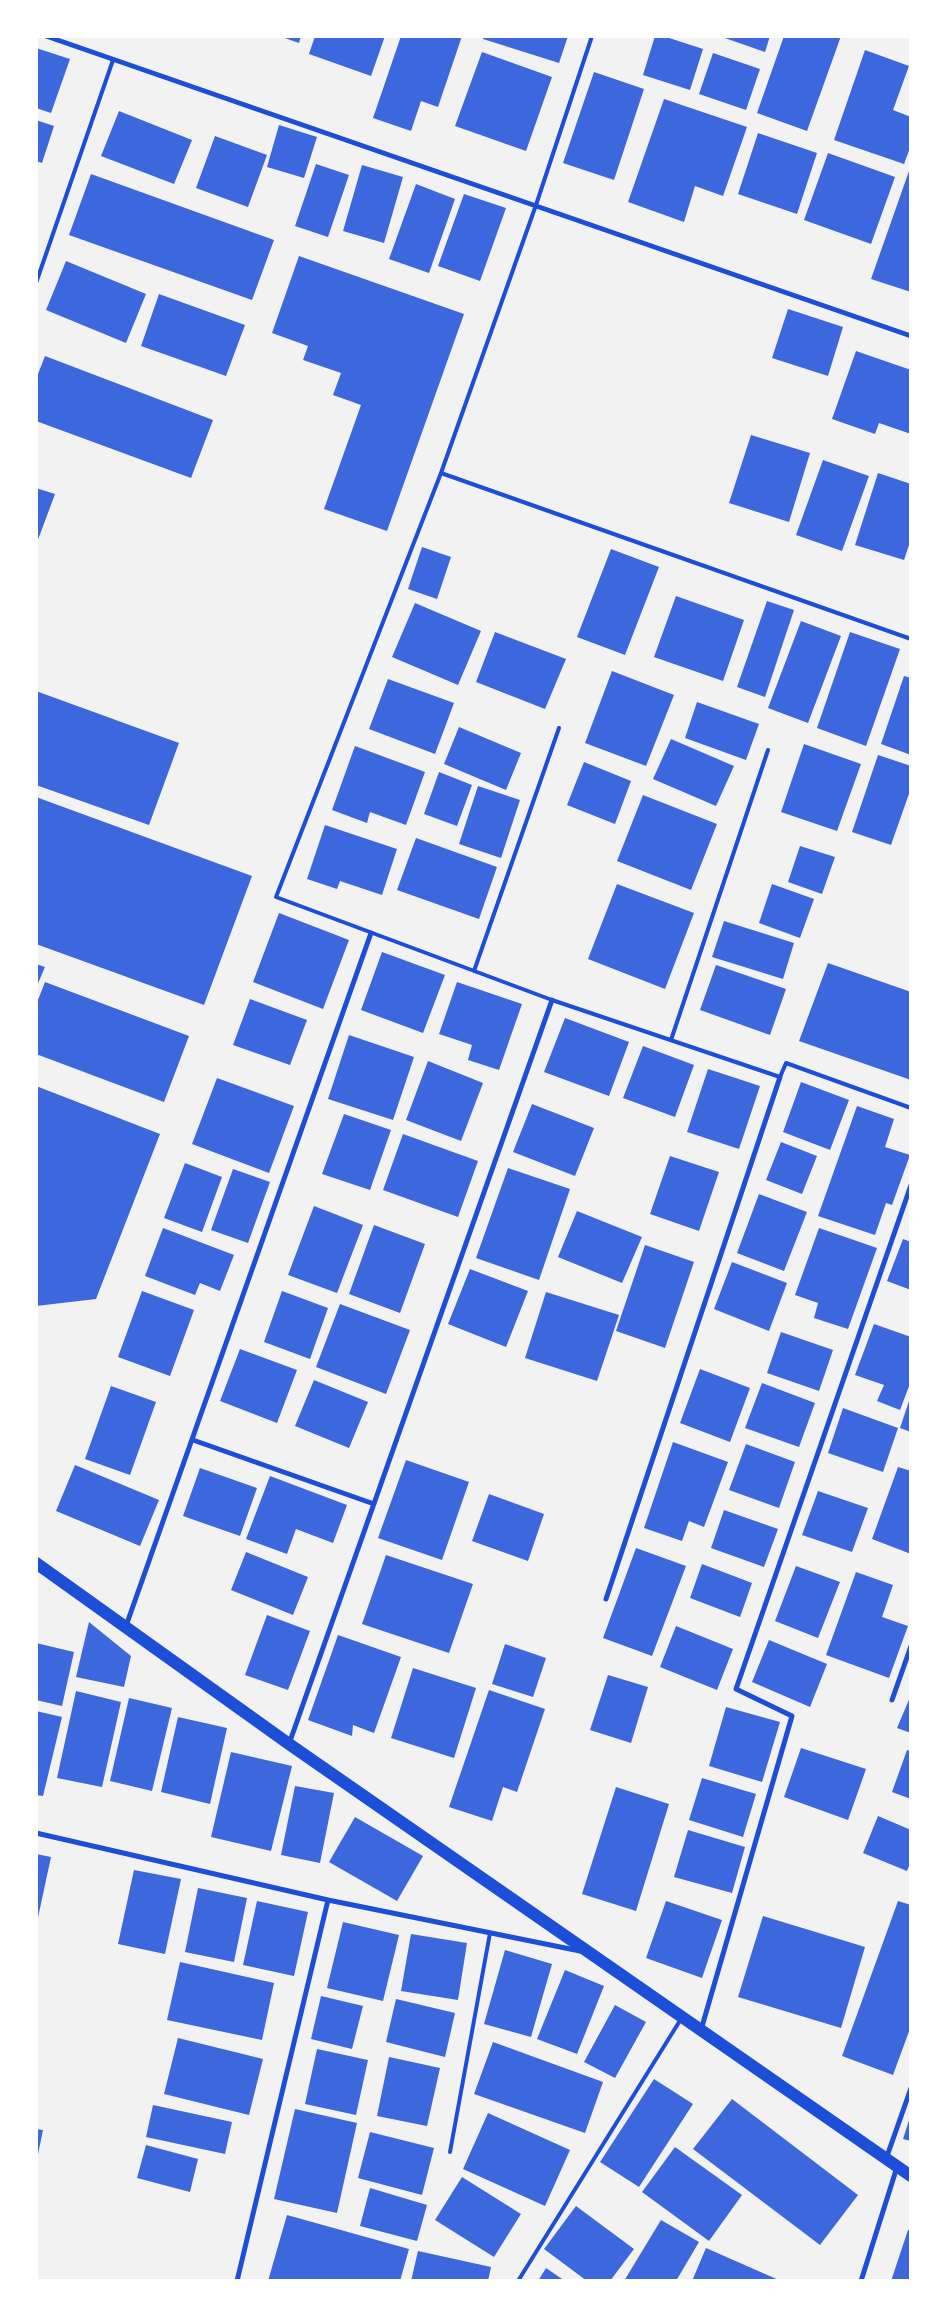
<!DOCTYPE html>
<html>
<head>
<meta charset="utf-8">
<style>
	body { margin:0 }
	#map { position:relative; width:947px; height:2317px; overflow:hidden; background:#f2f2f2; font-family:"Noto Serif",serif }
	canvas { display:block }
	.frame { position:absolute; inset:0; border:38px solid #fff; pointer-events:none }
</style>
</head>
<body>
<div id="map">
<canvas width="947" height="2317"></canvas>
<div class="frame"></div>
</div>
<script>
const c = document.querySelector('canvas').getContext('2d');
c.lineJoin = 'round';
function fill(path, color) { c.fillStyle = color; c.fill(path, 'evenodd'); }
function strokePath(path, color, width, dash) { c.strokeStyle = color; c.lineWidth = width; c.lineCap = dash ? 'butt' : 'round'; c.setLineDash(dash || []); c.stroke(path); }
fill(new Path2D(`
	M279,36h22l-2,7z
	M315,36h70l-14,40 -62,-22z
	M401,36h61l-24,71 -17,-6 -10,30 -38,-13z
	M484,36h84l-9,27 -76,-24z
	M655,36h8l40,13 -13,41 -47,-15z
	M719,36h51l-5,16z
	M784,36h57l-34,95 -50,-18z
	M36,48l34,11 -19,54 -15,-5z
	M865,50l44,16 -16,44 18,7v28l-7,19 -70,-24z
	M482,52l70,25 -26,74 -71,-25z
	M713,53l47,16 -14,41 -47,-16z
	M594,72l50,17 -30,91 -51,-17z
	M664,99l83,28 -24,69 -28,-10 -11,36 -56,-20z
	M119,111l73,29 -18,44 -73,-28z
	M36,120l18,6 -12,37 -6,-2z
	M279,125l38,12 -13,41 -37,-11z
	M758,133l59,20 -20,61 -59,-20z
	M215,136l52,19 -19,52 -52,-19z
	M828,153l67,24 -24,67 -67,-24z
	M316,164l33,11 -21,62 -33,-11z
	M362,165l41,12 -19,66 -41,-12z
	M909,171l2,1v120l-40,-13z
	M91,174l183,66 -22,60 -183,-65z
	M416,184l39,15 -26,74 -40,-14z
	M464,194l42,14 -26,73 -42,-15z
	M299,256l165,58 -77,217 -63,-22 37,-104 -28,-10 8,-22 -38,-13 5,-14 -36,-13z
	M66,261l80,33 -20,49 -80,-33z
	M159,294l86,31 -19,51 -85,-30z
	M788,309l55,18 -15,49 -56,-18z
	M856,351l55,19v64l-32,-11 -4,11 -43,-15z
	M45,356l168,64 -22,58 -155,-57v-42z
	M751,435l59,18 -21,69 -60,-19z
	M823,460l46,16 -27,75 -46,-16z
	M878,473l33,11v55l-7,21 -49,-15z
	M36,488l19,6 -19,51z
	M422,547l29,10 -14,42 -29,-10z
	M611,549l48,18 -34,88 -48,-18z
	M676,596l68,24 -21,61 -69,-24z
	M767,601l27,9 -29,87 -28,-10z
	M415,603l66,28 -23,54 -66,-28z
	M801,621l40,15 -33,87 -40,-15z
	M495,632l71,27 -21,50 -69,-27z
	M850,632l50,17 -34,97 -49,-18z
	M612,671l62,24 -28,71 -61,-23z
	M904,676l7,2v77l-30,-11z
	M388,679l66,24 -19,51 -66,-25z
	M36,691l143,52 -30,82 -113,-40z
	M697,702l62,22 -13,36 -61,-22z
	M459,727l62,26 -15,37 -62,-26z
	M671,739l63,27 -18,40 -63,-27z
	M804,744l57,20 -24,67 -56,-19z
	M355,746l70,26 -19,53 -36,-13 -3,11 -35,-13z
	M878,755l33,11v22l-20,57 -39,-13z
	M584,762l47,19 -16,43 -48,-19z
	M439,772l33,13 -15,41 -33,-12z
	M478,786l42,14 -19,58 -42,-14z
	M643,795l74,29 -26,66 -74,-29z
	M36,797l216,79 -48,129 -168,-61z
	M325,825l72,24 -15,46 -42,-14 -3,8 -30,-10z
	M416,838l81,29 -18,52 -82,-29z
	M800,846l35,11 -13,37 -34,-12z
	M617,884l77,29 -29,76 -77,-30z
	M772,884l42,15 -14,39 -41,-15z
	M279,913l70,27 -26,69 -70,-27z
	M724,921l70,22 -11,36 -71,-22z
	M382,952l63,23 -22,58 -62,-23z
	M828,963l83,29v88l-112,-39z
	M36,964l9,3 -9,21z
	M716,965l70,24 -16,46 -70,-25z
	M45,982l144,54 -25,66 -128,-48v-49z
	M457,982l65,22 -23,66 -31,-10 4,-15 -33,-11z
	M250,999l57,21 -17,45 -57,-20z
	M565,1018l64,24 -20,54 -65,-24z
	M349,1035l65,22 -21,63 -65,-21z
	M643,1046l51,19 -19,52 -52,-19z
	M428,1061l55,22 -22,58 -55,-21z
	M708,1069l52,17 -21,63 -52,-17z
	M217,1078l77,28 -25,67 -77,-29z
	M801,1082l48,18 -19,50 -47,-18z
	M36,1086l124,48 -64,165 -60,7v-146l2,-5h-2z
	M532,1104l62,24 -19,48 -62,-24z
	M857,1106l37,13 -9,28 25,8 -18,50 -6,-2 -11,32 -57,-19z
	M344,1114l47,16 -21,60 -48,-16z
	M403,1134l75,27 -20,56 -75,-27z
	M781,1142l36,14 -15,38 -36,-14z
	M670,1156l49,16 -20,59 -49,-17z
	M185,1163l37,14 -20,55 -38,-14z
	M508,1168l62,21 -31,91 -63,-22z
	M233,1169l37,13 -22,61 -37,-13z
	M759,1194l48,18 -23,59 -47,-18z
	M314,1206l49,19 -26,68 -49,-18z
	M577,1211l65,26 -20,46 -64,-26z
	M374,1225l51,19 -25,69 -51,-19z
	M163,1228l71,27 -14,36 -20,-8 -5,12 -50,-19z
	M819,1228l58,20 -29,81 -34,-11 4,-15 -23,-8z
	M903,1239l8,3v48l-24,-9z
	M645,1245l49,17 -29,86 -49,-17z
	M732,1262l55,21 -18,48 -55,-22z
	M470,1269l58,22 -22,56 -58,-23z
	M142,1291l52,19 -24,66 -52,-19z
	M282,1291l46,17 -18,51 -46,-17z
	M546,1292l73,23 -22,66 -72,-23z
	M340,1304l70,26 -24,64 -70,-27z
	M874,1324l37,13v44l-11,29 -23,-9 7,-16 -29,-10z
	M781,1332l52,18 -14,41 -52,-18z
	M240,1349l57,21 -20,53 -57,-22z
	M700,1369l50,19 -20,54 -50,-19z
	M314,1380l54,22 -19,46 -54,-22z
	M762,1383l53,20 -16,44 -54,-19z
	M111,1386l45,16 -26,73 -45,-16z
	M910,1398l1,1v33l-11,-4z
	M843,1408l55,20 -15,44 -55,-19z
	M673,1442l55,20 -24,65 -15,-6 -7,20 -38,-13z
	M746,1444l49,18 -16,46 -50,-18z
	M406,1460l63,22 -27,78 -64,-22z
	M75,1465l84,35 -19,46 -84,-35z
	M898,1467l13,4v83l-39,-15z
	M200,1468l57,20 -17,48 -57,-20z
	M270,1476l77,29 -14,38 -37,-14 -9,25 -41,-15z
	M818,1491l50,17 -16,44 -50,-17z
	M489,1494l55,20 -16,47 -56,-20z
	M724,1510l54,19 -14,38 -53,-19z
	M636,1548l50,18 -34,90 -49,-18z
	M246,1552l62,25 -15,38 -62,-25z
	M386,1555l87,29 -24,69 -87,-29z
	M702,1564l50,19 -12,34 -50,-19z
	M796,1566l44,16 -22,56 -43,-17z
	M856,1572l37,13 -11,32 26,9 -19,52 -63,-23z
	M267,1615l43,16 -22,59 -43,-15z
	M89,1622l42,34 -7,31 -48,-10z
	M676,1626l57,23 -16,41 -57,-23z
	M338,1635l63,22 -27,76 -21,-8 -1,11 -44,-16z
	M769,1640l58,24 -17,43 -58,-25z
	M36,1643l38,9 -12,54 -26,-6z
	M505,1644l41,14 -13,39 -41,-13z
	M413,1668l63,20 -22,70 -63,-20z
	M608,1675l40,12 -17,56 -41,-13z
	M489,1690l56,19 -28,83 -14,-5 -11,34 -43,-14z
	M76,1691l45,11 -19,85 -45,-9z
	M911,1695v38l-14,-5z
	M129,1698l43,10 -20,83 -42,-10z
	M726,1707l54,15 -18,60 -53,-16z
	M36,1711l26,6 -19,79 -7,-1z
	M178,1717l49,11 -17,76 -49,-12z
	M801,1748l65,21 -18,51 -64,-23z
	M907,1750l4,1v48l-19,-7z
	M231,1752l61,14 -21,85 -60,-14z
	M702,1778l54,16 -13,43 -54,-17z
	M295,1786l39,7 -14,70 -39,-8z
	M616,1787l53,17 -33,107 -54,-17z
	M878,1816l33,14v31l-4,10 -44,-18z
	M355,1817l68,39 -26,45 -68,-39z
	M688,1830l57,17 -13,46 -58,-16z
	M36,1854l15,3 -14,65h-1z
	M134,1870l47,9 -16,75 -47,-10z
	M198,1888l49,10 -13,64 -49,-10z
	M257,1901l51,11 -14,64 -51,-11z
	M666,1901l56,19 -20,58 -56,-20z
	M898,1901l13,4v121l-18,49 -51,-19z
	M763,1916l102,31 -24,81 -103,-31z
	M343,1922l56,13 -16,66 -56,-13z
	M411,1934l56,9 -9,57 -57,-9z
	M505,1950l47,14 -21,73 -47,-13z
	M180,1962l94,21 -12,57 -95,-20z
	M565,1970l39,16 -27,68 -40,-15z
	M321,1996l42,10 -11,43 -41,-10z
	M396,1999l59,14 -10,44 -59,-15z
	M615,2005l31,17 -31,56 -31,-16z
	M178,2038l85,21 -14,56 -85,-21z
	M493,2042l110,40 -18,51 -111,-39z
	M317,2049l51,11 -12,55 -51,-11z
	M389,2057l51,11 -13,58 -50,-10z
	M654,2079l39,25 -54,83 -39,-25z
	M732,2099l126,96 -38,50 -127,-96z
	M153,2105l79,17 -7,32 -79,-17z
	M295,2109l62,14 -20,90 -63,-14z
	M488,2113l82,37 -25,56 -82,-37z
	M910,2117h1v24l-8,-2z
	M36,2129l7,1 -6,29h-1z
	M370,2132l64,16 -12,47 -64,-17z
	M146,2145l52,14 -8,33 -53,-14z
	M675,2147l67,48 -33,46 -67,-49z
	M462,2177l59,37 -27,43 -59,-37z
	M370,2188l57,17 -10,36 -57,-15z
	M576,2206l58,43 -24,32h-23l-43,-32z
	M287,2215l122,34 -9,32h-132z
	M661,2220l38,22 -23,39h-52z
	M908,2230l3,1v50h-20z
	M706,2248l75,33h-89z
	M418,2251l73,16 -3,14h-77z
	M546,2268l19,13h-27z`), '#3d67dc');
strokePath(new Path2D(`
	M592,36l-56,169 -95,268 470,166
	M36,283l77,-223
	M441,473l-165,424 276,103 228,77 6,-14 125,45
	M474,971l85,-243
	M671,1040l97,-290
	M450,2152l40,-219
	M518,2281l163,-262`), '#1d4ed8', 4);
strokePath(new Path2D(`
	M46,36l865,300
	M193,1440l181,64
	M606,1599l174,-522
	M126,1626l245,-693
	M892,1700l19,-54
	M289,1744l263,-744
	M36,1833l292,67 252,51
	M701,2030l91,-314 -56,-27 175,-504
	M886,2159l25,-71
	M237,2281l91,-381
	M861,2281l36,-114`), '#1d4ed8', 5);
strokePath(new Path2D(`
	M36,1563l253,181 622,432`), '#1d4ed8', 12);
</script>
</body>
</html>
